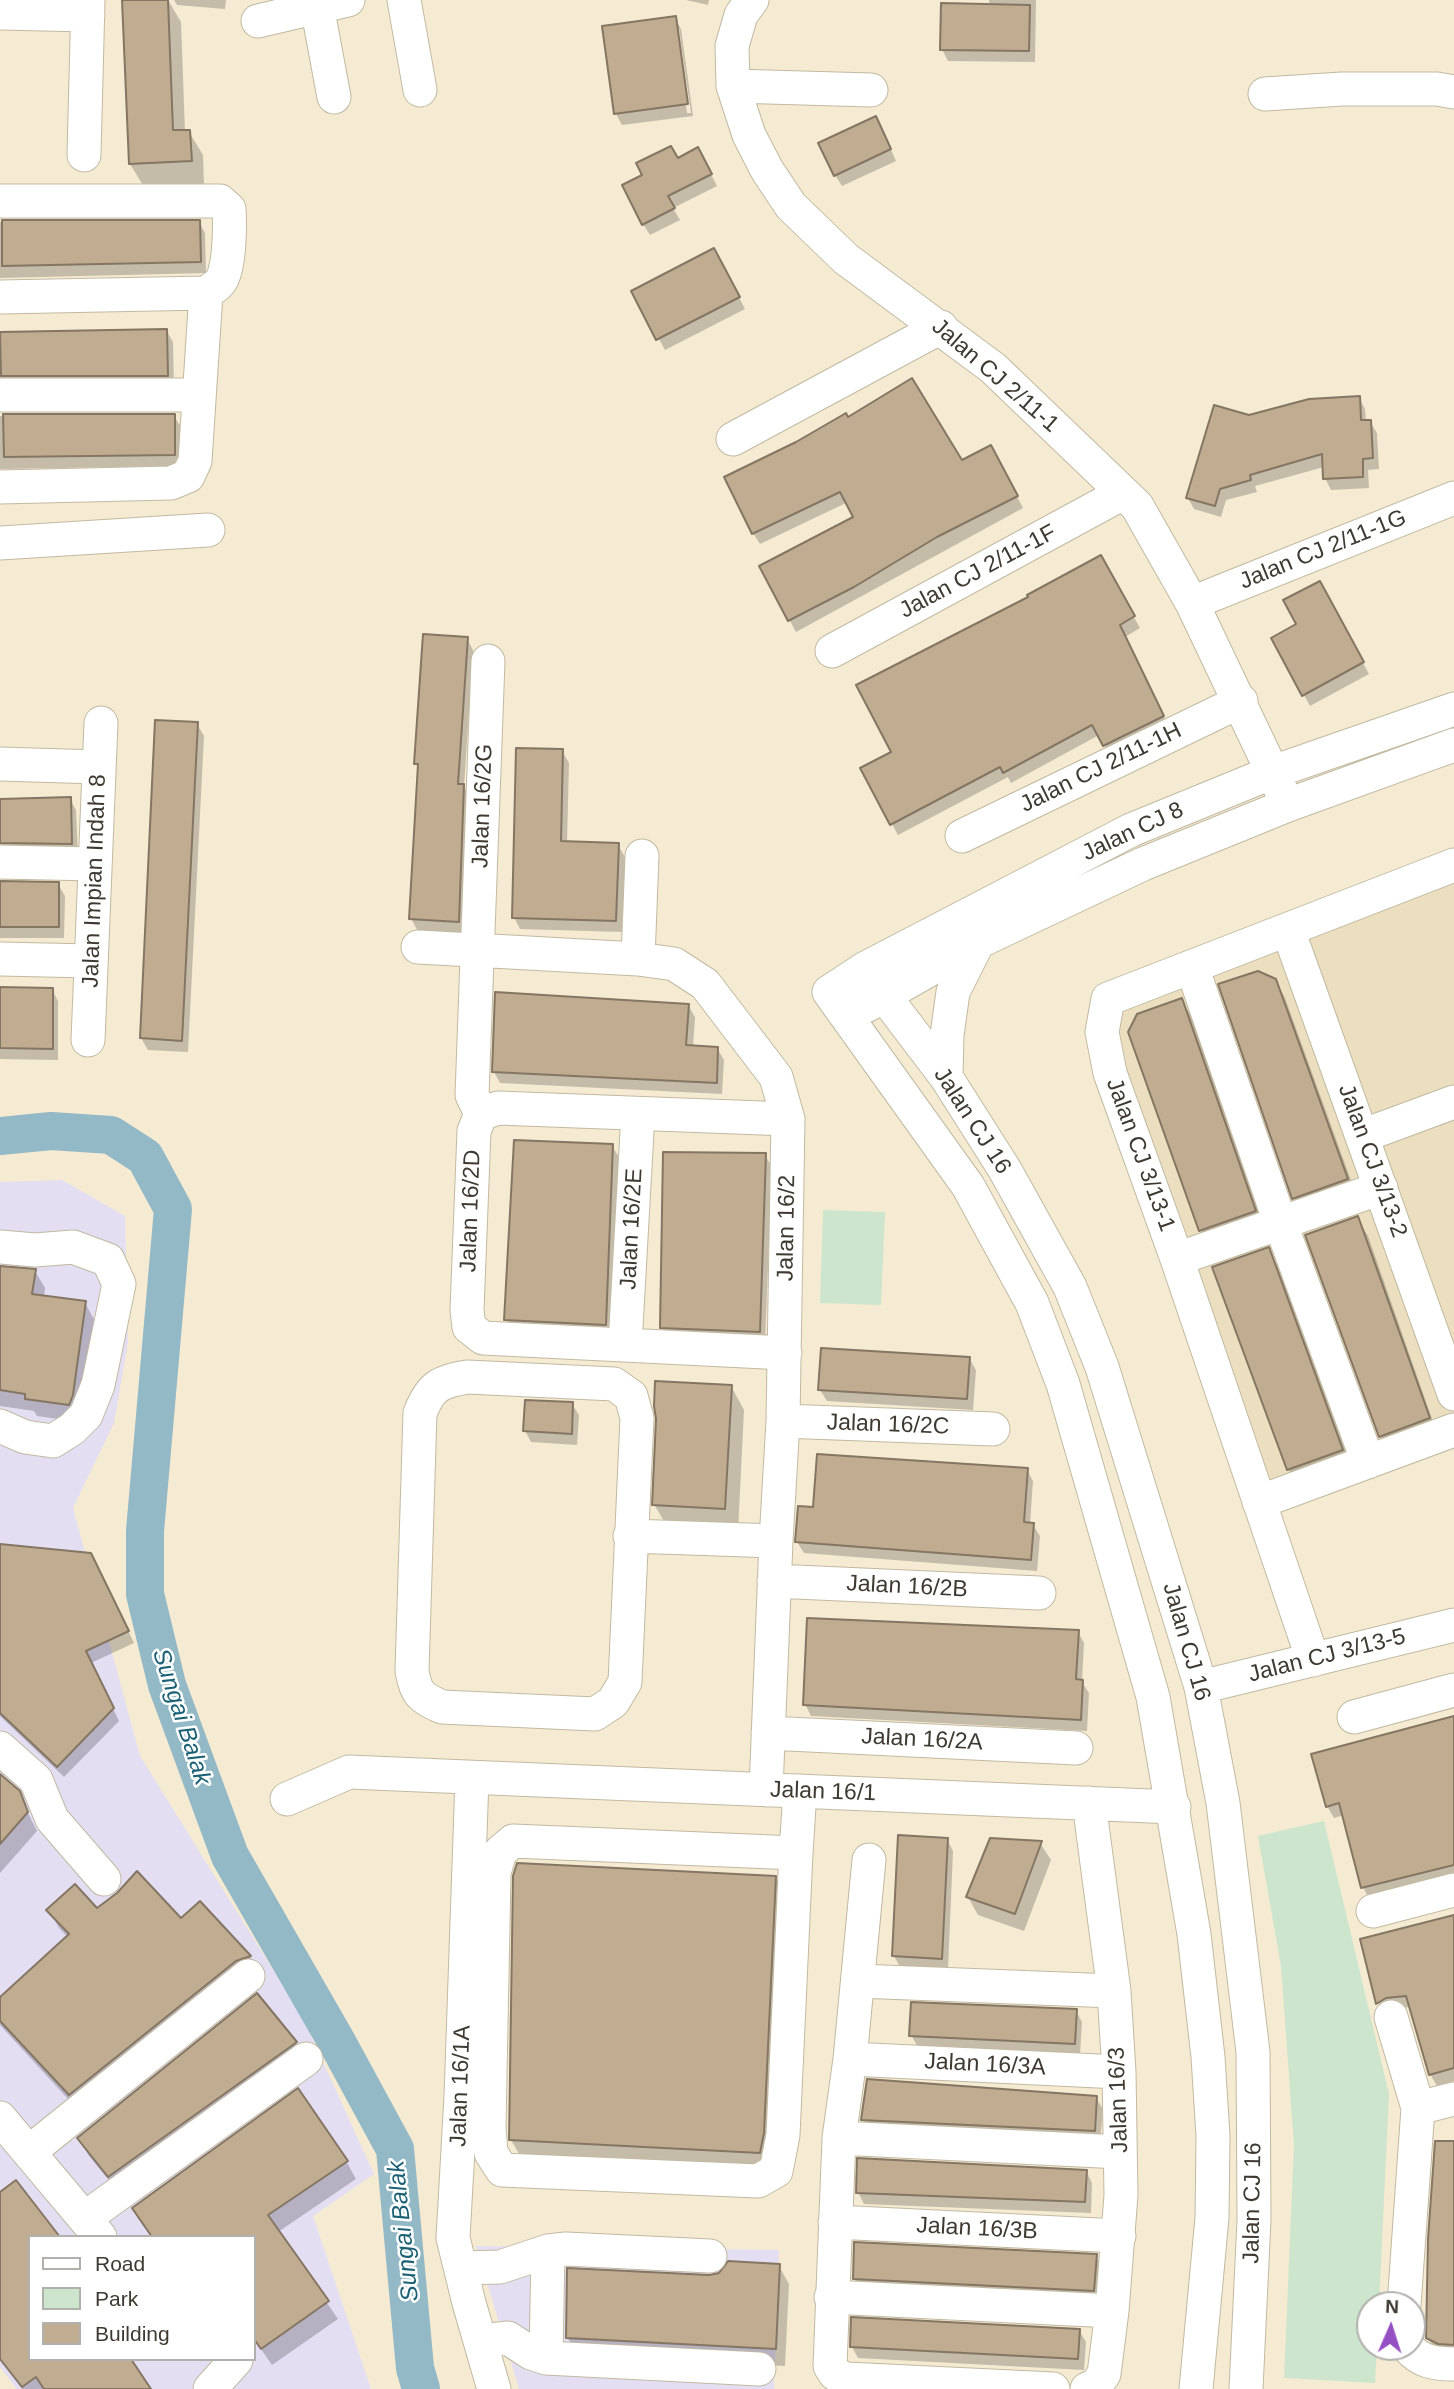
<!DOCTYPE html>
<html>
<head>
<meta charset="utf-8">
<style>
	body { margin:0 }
	#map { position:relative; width:1454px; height:2389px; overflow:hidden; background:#f5ebd3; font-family:Helvetica,sans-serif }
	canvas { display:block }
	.legend { position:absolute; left:28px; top:2235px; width:228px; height:126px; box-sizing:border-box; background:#fff; border:2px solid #b2b0ad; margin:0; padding:9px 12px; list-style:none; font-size:21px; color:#3e3a31 }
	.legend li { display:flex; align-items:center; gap:14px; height:35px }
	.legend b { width:35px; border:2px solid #b2b0ad }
	.north { position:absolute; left:1356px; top:2291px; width:70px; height:70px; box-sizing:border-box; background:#fff; border:2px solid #b2b0ad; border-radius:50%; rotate:3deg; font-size:19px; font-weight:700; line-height:28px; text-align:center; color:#3e3a31 }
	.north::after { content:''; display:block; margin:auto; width:24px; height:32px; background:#9550c4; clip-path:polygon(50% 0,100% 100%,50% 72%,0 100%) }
</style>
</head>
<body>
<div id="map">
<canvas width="1454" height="2389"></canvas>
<ul class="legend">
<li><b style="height:9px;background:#fff"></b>Road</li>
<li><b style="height:19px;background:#cde5cd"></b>Park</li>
<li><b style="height:19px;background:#c0ac90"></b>Building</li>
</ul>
<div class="north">N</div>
</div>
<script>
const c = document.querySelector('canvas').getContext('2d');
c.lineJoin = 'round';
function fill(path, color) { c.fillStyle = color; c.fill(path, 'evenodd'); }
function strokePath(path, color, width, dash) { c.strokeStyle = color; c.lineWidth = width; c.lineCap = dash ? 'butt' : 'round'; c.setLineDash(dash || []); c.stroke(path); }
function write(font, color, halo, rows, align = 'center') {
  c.font = font + ' Helvetica,sans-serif'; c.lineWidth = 5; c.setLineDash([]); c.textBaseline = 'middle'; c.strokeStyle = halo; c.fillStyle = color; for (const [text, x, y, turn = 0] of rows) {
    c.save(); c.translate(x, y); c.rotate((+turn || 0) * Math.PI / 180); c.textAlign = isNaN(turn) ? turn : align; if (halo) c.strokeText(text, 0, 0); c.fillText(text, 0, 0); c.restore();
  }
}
fill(new Path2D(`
	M1454,874v549l-189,71 -146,-425 -3,-64z`), '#ebdfc0');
fill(new Path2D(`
	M62,1180l63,36 3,126 -14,81 -41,85 67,248 163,262 71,156 -61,42 58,173h-354l-17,-22v-1185zM30,2237h224v122h-224z
	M476,2246l303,4 -5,139h-255z`), '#e4def3');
fill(new Path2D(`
	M823,1210l62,2 -4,93 -61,-2z
	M1324,1821l65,273 -10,211h-9v42h7l-2,36 -91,-5 10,-233 -13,-179 -23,-130z`), '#cde5cd');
fill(new Path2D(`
	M124,0h44l13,22 4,110h4l14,23 1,30 -60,2 -14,-23z
	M174,0h52l-1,9 -48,-4z
	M686,0h23l-1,5z
	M989,0h47l-1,62 -87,-1 -6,-12 48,-43z
	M675,18l6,11 12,87 -71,9 -6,-11zM675,28h4l12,85h-4z
	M882,130l14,31 -54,25 -7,-11z
	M678,160l26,1 13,25 -44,22 7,12 -30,15 -7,-11 1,-48z
	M0,222h199l6,11 1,40 -206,5z
	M720,261l25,48 -80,41 -32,-59z
	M166,330l7,12 1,45 -174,2v-50z
	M1359,398l6,11 1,13h4l7,11 2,36 -11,1 1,18 -38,2 -6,-12 -1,-11 -69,19 2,6 -31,8 -5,17 -27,-8 -6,-11 61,-81z
	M0,416h174l7,11v39l-181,3z
	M847,419l114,44 36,-4 26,49 -227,124 -35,-65 94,-49 -7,-16 -88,42 -7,-11 43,-89z
	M1100,557l40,71 -15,9 44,91 -58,28 -12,-21 -88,48 -3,-6 -110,58 -6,-11 138,-226z
	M1319,583l50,91 -59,32 -37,-67 26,-15z
	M467,639l6,11 -9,137 6,10 -5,136 -48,-3 -6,-12 8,-148 -3,-7z
	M197,724l7,12 -16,316 -40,-2 -7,-12z
	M562,751l7,12 -2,80 51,2 7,12 -3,75 -102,-3 -6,-12z
	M70,799l6,11 2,45 -78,1v-55z
	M0,883l58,1 7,12 -1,42h-64z
	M1275,980l10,18 72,199 -53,18 -10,-17z
	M0,989h52l6,12v59l-58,-1z
	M1181,1000l11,17 73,212 -54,19 -10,-18z
	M688,1005l7,12 -2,30 24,1 7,12 -2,34 -222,-11 -6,-11z
	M612,1146l7,11 -7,179 -99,-5 -7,-12z
	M765,1155l7,12 -7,176 -97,-4 -6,-12z
	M1357,1218l11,18 70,200 -47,18 -10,-18 -74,-200z
	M1268,1250l10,17 74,201 -53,19 -10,-17 -75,-202z
	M0,1268l35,3 10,17 -1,9 41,6 10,18 -16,101 -42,-6 -3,-5 -34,-5z
	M969,1358l7,12 -3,40 -146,-9 -7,-11z
	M731,1386l13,24 -6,122 -70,-4 -14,-24z
	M572,1404l7,11 -2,30 -46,-3 -6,-11z
	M1027,1470l6,11 -3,43 3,1 7,11 -3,35 -233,-18 -7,-11 18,-33z
	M0,1546l97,20 37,77 -43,20 28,58 -55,56 -64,-61z
	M1078,1632l6,11 -2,39 7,11 -2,38 -276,-15 -6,-12z
	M1454,1718v160l-85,21 -6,-12 -19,-72 -10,3 -7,-12z
	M0,1776l18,17 19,38 -37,42z
	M947,1839l6,12 -5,118 -48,-2 -6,-11z
	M1040,1843l11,17 -27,71 -46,-16 -10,-18z
	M775,1877l10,18 -16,275 -248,-13 -10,-17z
	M200,1903l50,54 10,17 -180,138 -80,-87v-26l68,-62 -9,-9 -10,-18h48l84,11z
	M1454,1916v165l-17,5 -7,-12 -19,-67 -18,2 -9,5 -6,-11 -16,-63z
	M257,1996l39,47 10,18 -186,133 -31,-38 -10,-17z
	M1076,2011l6,11 -2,32 -162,-7 -7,-12z
	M1096,2098l7,11 -3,33 -231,-11 -6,-12z
	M1454,2143v213l-19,-6 -7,-12z
	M346,2161l10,18 -78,53 60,87 -66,46 -18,-26v-102h-102z
	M1086,2171l6,12 -1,30 -227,-9 -6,-12z
	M0,2194l30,43v122l118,30h-126l-22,-29z
	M1096,2256l6,11 -2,35 -239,-12 -7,-12z
	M779,2266l10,18 -4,82 -207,-11 -11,-18 142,-60z
	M1079,2330l7,12 -2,28 -226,-12 -6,-11z`), '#0003');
strokePath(new Path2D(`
	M0,1136l51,-5 60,4 34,22 28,52 -28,322v63l22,91 63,171 108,188 57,105 20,219 6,21`), '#93b8c6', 38);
const building = new Path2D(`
	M122,0h46l5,130h17l2,31 -63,3z
	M941,3l89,2 -1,46 -89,-1z
	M676,16l12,88 -74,10 -12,-88z
	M876,116l15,33 -57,27 -16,-33z
	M671,146l7,12 20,-11 14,27 -44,22 7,12 -33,17 -20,-40 20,-10 -6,-12z
	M2,220h198l1,42 -199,4z
	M714,248l26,49 -84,43 -25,-49z
	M167,329l1,47h-167l-1,-44z
	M912,378l50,82 29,-15 27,51 -81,41 -83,50 -66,34 -29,-55 94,-49 -13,-25 -88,42 -28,-57 72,-35 50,-29 2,4z
	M1360,396l1,24h10l2,38 -10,1v18l-40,2 -1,-25 -72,21 1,5 -31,9 -5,17 -29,-8 28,-93 35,10 60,-16z
	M3,414h172v41l-171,2z
	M1101,555l34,61 -15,9 44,91 -61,30 -11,-21 -89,48 -3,-6 -110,58 -30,-57 31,-16 -35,-67 172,-88 -1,-2z
	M1320,581l44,81 -62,34 -31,-58 25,-14 -13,-24z
	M423,634l45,3 -10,147h6l-5,138 -50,-3 9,-155h-4z
	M155,720l43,2 -16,319 -42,-3z
	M516,748l47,1 -2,92 58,2 -3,78 -104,-3z
	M71,797l1,47 -72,-1v-44z
	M0,881l59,1v45h-59z
	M1258,971l18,8 72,200 -56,20 -74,-215z
	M0,987l53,1v61l-53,-1z
	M495,992l194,12 -3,41 32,2 -1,36 -225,-11z
	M1182,998l74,213 -57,20 -71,-199 9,-18z
	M514,1140l99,4 -7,181 -102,-5z
	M663,1152l103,1 -6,179 -100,-4z
	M1358,1216l72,202 -51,19 -74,-202z
	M1269,1247l74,203 -56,20 -75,-203z
	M0,1266l36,3 -4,25 54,7 -13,94 -4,10 -44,-6v-5l-25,-4z
	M821,1348l149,9 -3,42 -149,-9z
	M655,1381l77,4 -7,124 -73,-4 4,-86 -2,-13z
	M525,1400l48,2 -1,32 -49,-3z
	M817,1454l211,14 -4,54 10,1 -3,37 -236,-18 3,-36 15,1z
	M0,1544l91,9 38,78 -43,20 28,57 -57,59 -57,-54z
	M807,1618l272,12 -3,49 7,1 -2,40 -278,-15z
	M1454,1716v149l-93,23 -22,-85 -13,4 -15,-53z
	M0,1774l20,17 8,21 -28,32z
	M898,1835l50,3 -6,121 -50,-3z
	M990,1838l52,3 -27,73 -49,-17z
	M517,1863l259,13 -12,257 -4,20 -251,-13 4,-264z
	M137,1871l44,47 19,-17 51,55 -15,5 -167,134 -69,-74v-24l69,-63 -23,-24 29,-26 22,24 20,-15z
	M1454,1915v153l-25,7 -23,-79 -20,2 -10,6 -16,-65z
	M257,1993l40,49 -189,135 -31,-39z
	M911,2002l166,7 -2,35 -166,-8z
	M867,2079l230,17 -2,35 -234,-11z
	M298,2088l50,73 -80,54 61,86 -68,48 -7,-10v-102h-102l-20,-29z
	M1435,2141h19v204l-16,-1 -12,-6 2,-99z
	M857,2158l230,12 -2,32 -229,-9z
	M16,2180l44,57h-30v122h101l20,30h-107l-8,-12 -14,10 -22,-28v-167z
	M854,2242l243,12 -3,37 -241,-12z
	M728,2261l52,3 -4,85 -210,-11 1,-70 142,7 10,-2z
	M851,2317l229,12 -2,30 -228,-12z`);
fill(building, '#c0ac90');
strokePath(building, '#847663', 2);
const minor = new Path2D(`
	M404,0l16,90
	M752,0l-11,15 -9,31 1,40 16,49 18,35 24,36 55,53 147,109 144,138 55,97 96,202
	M317,6l17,91
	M0,13l88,2
	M258,21l90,-21
	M733,86l138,4
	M1265,94l77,-5h95l17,3
	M84,155l4,-155
	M0,201h220l9,8c1,16 1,61 -9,73 -3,4 -10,8 -14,11l-11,168 -7,15 -17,7 -171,4
	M0,297l206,-4
	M0,395h199
	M733,439l208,-112
	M0,543l208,-13
	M1192,603l262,-105
	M832,651l291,-158
	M0,764l99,3
	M962,836l279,-135
	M0,862l95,2
	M1288,930l166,464
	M418,947l220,12 36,5 31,20 71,93 12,42 -5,302 -7,120 -10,249
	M0,959l91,2
	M638,959l4,-103
	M1192,967l88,255 88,240
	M864,969l82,108 59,93 65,117 32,80 99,320 22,116 30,249 1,168 -8,169
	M866,1006l112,-64 165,-78 145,-59 166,-60
	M88,1040l13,-317
	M946,1077l1,-42 6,-43 25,-50
	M481,1114l-9,-19 16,-434
	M1362,1136l92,-34
	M0,1247l35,3 38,-3 35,13 11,24 -21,101 -12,30 -14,14 -19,12 -28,-4 -25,-11
	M1177,1259l204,-71
	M625,1345l13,-231
	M785,1353l-302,-15 -14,-11 -2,-17 7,-179 7,-17 17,-6 290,11
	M467,1377l147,7 17,12 6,22 -12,264 -12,20 -18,12 -153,-7c-22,-10 -26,-13 -30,-36l8,-258c11,-27 19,-31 47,-36z
	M783,1421l210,8
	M1259,1502l195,-72
	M630,1536l146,5
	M774,1581l265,12
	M1313,1660l-136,-401 -67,-186 -8,-41 6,-33 346,-134
	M1201,1687l253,-62
	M1354,1717l100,-27
	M768,1733l308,15
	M0,1748l36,32 16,39 52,60
	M472,1778l-11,318 -8,142 16,65 25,86
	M287,1799l62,-27 825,35
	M796,1853l-13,282 -7,36 -18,10 -256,-11 -11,-17 -2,-25 5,-255 6,-21 13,-11 283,12 4,-62
	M869,1860l-19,199 -11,79 -9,228 5,8 11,5 207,10
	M1373,1911l81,-21
	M858,1981l256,10
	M1391,2017l27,91 -14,197
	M850,2059l269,13
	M1418,2108l36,-9
	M0,2118l100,119
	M839,2138l281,14
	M29,2152l219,-176
	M85,2218l221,-159
	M835,2222l284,14
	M461,2268l39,-1 48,-16 18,-2 144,7
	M831,2297l281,14
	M480,2341l28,-3 23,15 15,5 213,11
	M1408,2347c12,15 27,17 46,17
	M546,2358l2,-107
	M210,2389l26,-29
	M1087,2389l9,-4 8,-11 8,-63 9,-116 -2,-123 -5,-81 -25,-188
	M1196,2389l16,-171 1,-82 -5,-79 -14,-123 -41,-237 -90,-313 -31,-81 -64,-117 -139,-194 35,-23 267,-139 142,-58 181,-63`);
strokePath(minor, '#c2b9a2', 35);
strokePath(minor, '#fff', 33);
write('23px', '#3e3a31', '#fff', [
	["Jalan CJ 2/11-1",995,376,41],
	["Jalan CJ 2/11-1G",1323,550,-22],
	["Jalan CJ 2/11-1F",978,572,-28],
	["Jalan CJ 2/11-1H",1101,768,-26],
	["Jalan 16/2G",483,806,-88],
	["Jalan CJ 8",1133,832,-25],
	["Jalan Impian Indah 8",95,881,-88],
	["Jalan CJ 16",972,1121,57],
	["Jalan CJ 3/13-1",1140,1155,70],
	["Jalan CJ 3/13-2",1372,1161,70],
	["Jalan 16/2D",471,1211,-88],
	["Jalan 16/2",787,1228,-89],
	["Jalan 16/2E",632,1229,-87],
	["Jalan 16/2C",888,1425,2],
	["Jalan 16/2B",907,1587,3],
	["Jalan CJ 16",1186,1642,74],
	["Jalan CJ 3/13-5",1327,1656,-14],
	["Jalan 16/2A",922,1740,3],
	["Jalan 16/1",823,1792,2],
	["Jalan 16/3A",985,2065,3],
	["Jalan 16/1A",461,2086,-88],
	["Jalan 16/3",1119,2100,-92],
	["Jalan CJ 16",1253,2203,-89],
	["Jalan 16/3B",977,2229,3]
]);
write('italic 24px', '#1b6075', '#fff', [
	["Sungai Balak",181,1717,72],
	["Sungai Balak",404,2231,-96]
]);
</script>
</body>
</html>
